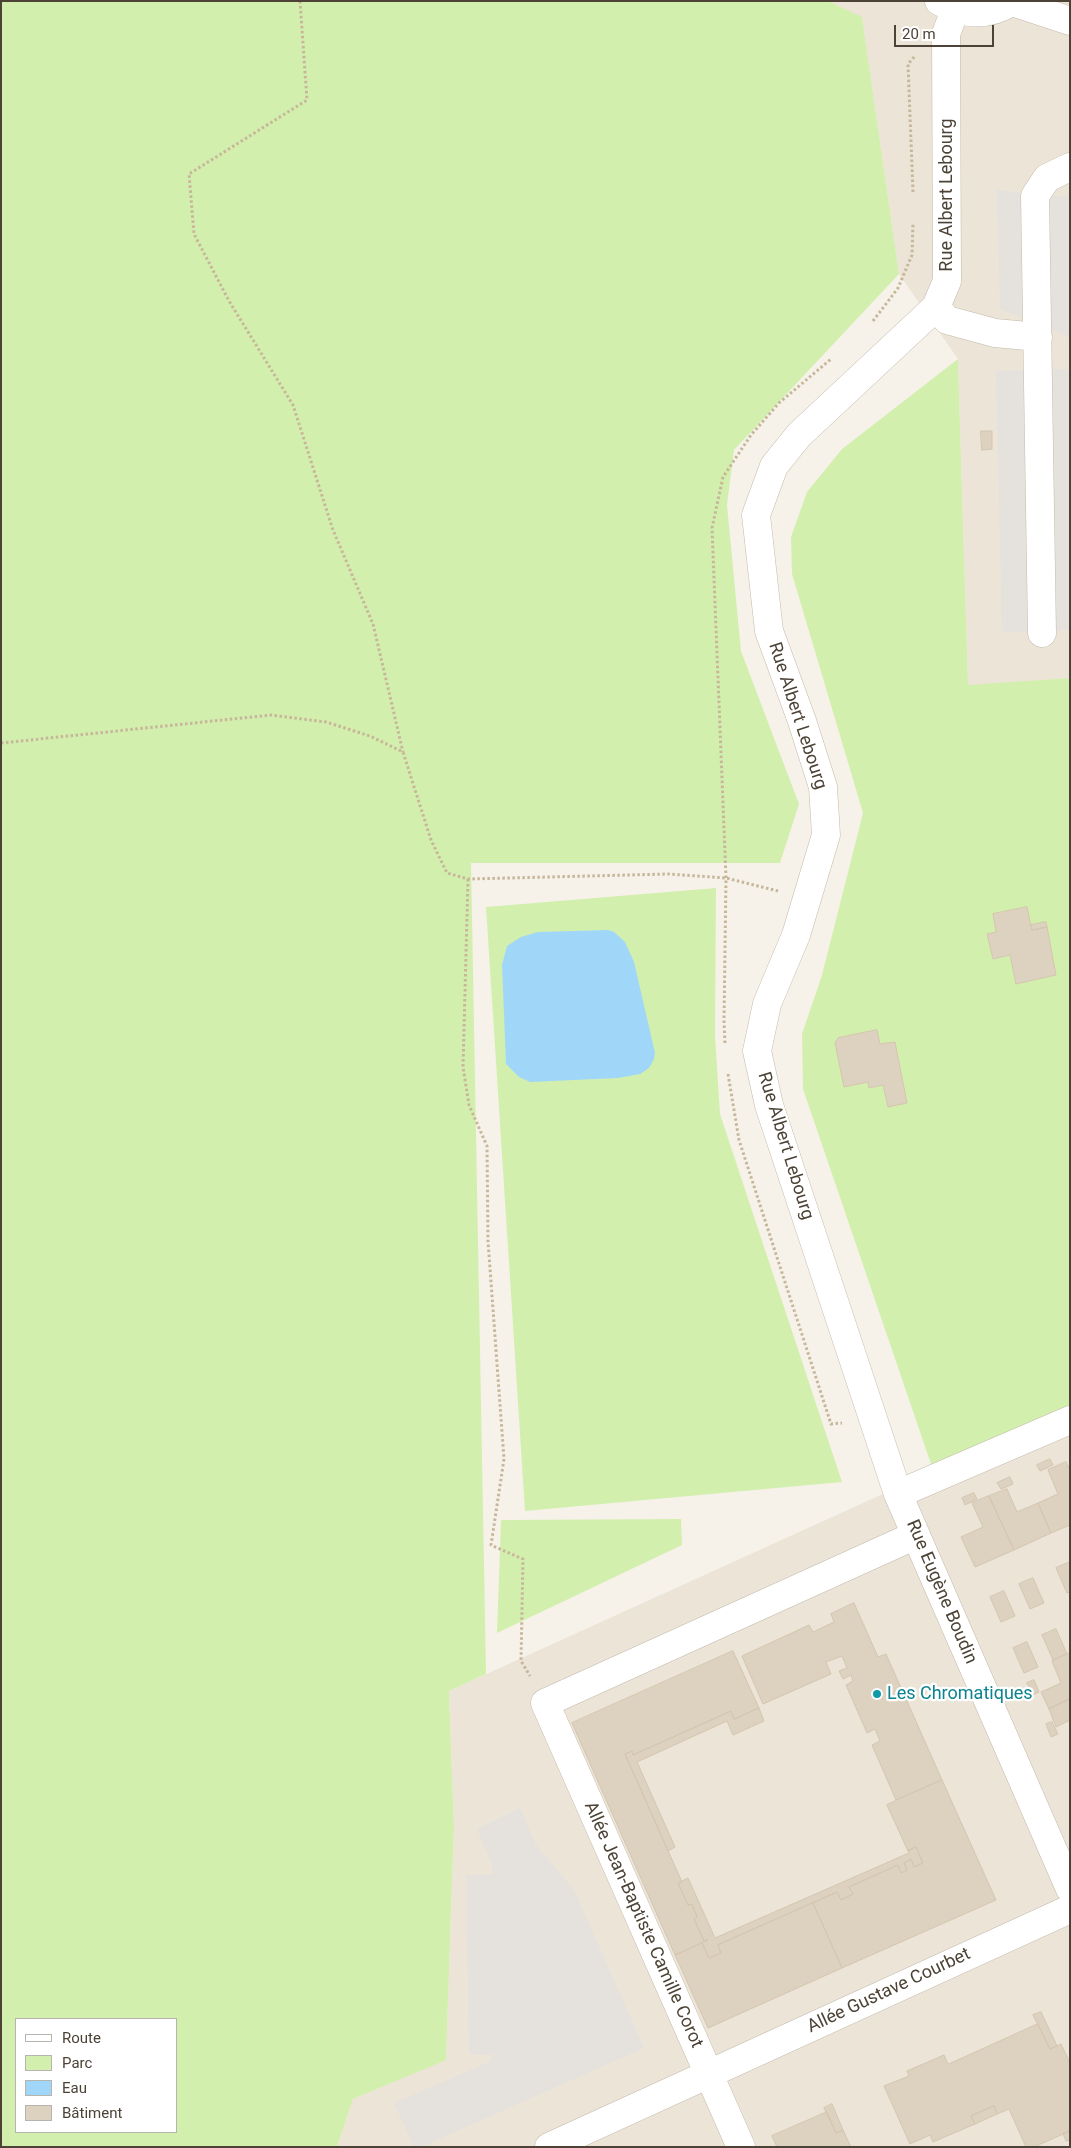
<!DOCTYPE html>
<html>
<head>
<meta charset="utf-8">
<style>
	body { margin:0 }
	#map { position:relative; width:1071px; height:2148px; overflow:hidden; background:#f6f2ea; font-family:Roboto,sans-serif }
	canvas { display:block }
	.frame { position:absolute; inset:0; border:2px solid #4c4336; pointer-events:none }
	.legend { position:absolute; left:15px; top:2018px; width:162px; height:115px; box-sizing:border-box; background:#fff; border:1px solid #b7b4af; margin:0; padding:6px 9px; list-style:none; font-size:15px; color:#4c4336 }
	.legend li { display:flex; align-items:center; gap:10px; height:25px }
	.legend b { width:25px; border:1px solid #b7b4af }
	.scale { position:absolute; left:894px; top:25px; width:100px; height:22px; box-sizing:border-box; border:2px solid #4c4336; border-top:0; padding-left:6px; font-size:15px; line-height:18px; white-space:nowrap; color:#4c4336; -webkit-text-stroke:4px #fff; paint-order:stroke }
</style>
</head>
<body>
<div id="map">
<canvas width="1071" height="2148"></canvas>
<div class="frame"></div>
<ul class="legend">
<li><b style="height:6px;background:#fff"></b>Route</li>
<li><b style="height:14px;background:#d3efae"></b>Parc</li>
<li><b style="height:14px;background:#a0d7f9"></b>Eau</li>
<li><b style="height:14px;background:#ddd1c0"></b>Bâtiment</li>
</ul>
<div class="scale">20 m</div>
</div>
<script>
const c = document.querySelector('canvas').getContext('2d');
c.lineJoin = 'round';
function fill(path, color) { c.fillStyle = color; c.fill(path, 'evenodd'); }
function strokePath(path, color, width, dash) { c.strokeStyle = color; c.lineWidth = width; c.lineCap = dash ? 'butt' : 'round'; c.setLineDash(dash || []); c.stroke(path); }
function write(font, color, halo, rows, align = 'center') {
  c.font = font + ' Roboto,sans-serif'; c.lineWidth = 4.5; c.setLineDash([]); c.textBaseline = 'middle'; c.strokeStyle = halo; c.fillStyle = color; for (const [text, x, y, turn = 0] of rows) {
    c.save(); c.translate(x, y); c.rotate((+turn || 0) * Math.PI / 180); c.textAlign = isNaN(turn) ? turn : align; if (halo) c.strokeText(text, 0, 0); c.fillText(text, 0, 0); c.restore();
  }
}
fill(new Path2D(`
	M828,1h242v677l-102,8 -10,-327 -59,-85 -37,-256z
	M1070,1409v738h-733l16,-48 93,-40 8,-232 -5,-136z`), '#ebe4d7');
fill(new Path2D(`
	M1,1h827l34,16 37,257 -165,176 -7,55 14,146 58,153 -19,59h-309l15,811 -37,17 5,136 -8,233 -93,39 -16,48h-336zM16,2019h160v113h-160z
	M958,359l10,326 102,-7v731l-137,61 -130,-381 -1,-55 20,-59 41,-162 -71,-239 -1,-37 16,-45 35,-43z
	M716,888l-1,147 5,79 122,368 -317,29 -39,-604z
	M681,1519l1,26 -185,88 4,-113z`), '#d3efae');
fill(new Path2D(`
	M997,190l54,6h19v141l-70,-28z
	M1070,369v261l-68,2 -6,-261z
	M520,1808l16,37 38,45 70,158 -223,99h-7l-20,-44 95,-41 4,-7 -24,-1 -3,-179 27,-1 -2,-12 -14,-33z`), '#e5e2de');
fill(new Path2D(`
	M608,930l6,2 11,10 9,20 21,91 -1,6 -5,9 -9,6 -22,4 -88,4 -11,-5 -13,-13 -4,-99 5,-19 14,-9 17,-5z`), '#a0d7f9');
const building = new Path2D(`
	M981,431h11v18l-10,1z
	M1027,907l5,23 15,-3 9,48 -40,9 -6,-29 -17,4 -6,-25 9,-2 -3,-18z
	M1046,922l1,5 -15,3 -1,-5z
	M877,1030l3,14 15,-2 12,61 -19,4 -5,-22 -14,3 -1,-6 -24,5 -9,-44 3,-5z
	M1050,1459l3,6 -13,6 -3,-6z
	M1066,1462l4,8v55l-19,8 -13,-30 20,-9 -10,-24z
	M1010,1477l3,7 -12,5 -4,-6z
	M1007,1489l10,23 21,-9 13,30 -37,17 -25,-54z
	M974,1493l3,6 -12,6 -3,-7z
	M989,1496l25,54 -39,17 -14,-30 22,-10 -11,-24z
	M1070,1562v30l-3,1 -11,-25z
	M1033,1578l11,25 -14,6 -11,-25z
	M1004,1591l11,25 -14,6 -11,-25z
	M854,1603l24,54 8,-3 56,126 -46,20 -24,-55 8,-4 -5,-12 -8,4 -21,-48 7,-4 -2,-6 -8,4 -4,-8 8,-3 -5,-12 -16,6 5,12 -68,30 -21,-48 67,-31 4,7 21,-10 -3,-8z
	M1056,1629l11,25 -14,6 -11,-25z
	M1027,1642l11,25 -14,6 -11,-25z
	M733,1651l26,57 -25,11 -3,-8 -98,44 -1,-4 -7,3 57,128 -4,1 10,22 4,-1 5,13 -3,2 10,22 3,-2 1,1 -33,15 -103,-232z
	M1070,1653v46l-21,10 -8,-17 20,-9 -9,-22z
	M1034,1680l5,12 -6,3 -6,-12z
	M1070,1699v21l-14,7 -7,-18z
	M759,1708l5,13 -31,14 -6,-14 -90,41 38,85 -7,4 -43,-97 7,-3 1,4 98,-44 3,8z
	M1052,1722l6,12 -7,3 -5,-13z
	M942,1780l54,120 -154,68 -29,-65 24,-11 4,8 12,-6 -4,-7 49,-22 3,8 6,-3 -3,-7 7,-4 3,8 9,-4 -7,-16 -8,4 -21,-46z
	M916,1847l7,16 -9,4 -3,-8 -7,4 3,7 -6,3 -3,-8 -49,22 4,7 -12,6 -4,-8 -119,53 3,8 -12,5 -7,-15 5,-4 -3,2 -10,-22 3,-2 -5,-13 -4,1 -10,-22 10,-5 27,60 194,-85 -1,-2z
	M813,1903l29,65 -134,60 -33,-73 27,-12 7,15 12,-5 -3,-8z
	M1041,2012l16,34 -7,3 -17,-34z
	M1038,2024l12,25 11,-5 9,19v68l-36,16h-8l-17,-38 -12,5 -3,-8 -23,10 4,8 -42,18 -3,-7 -20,9 -26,-58 25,-10 -2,-5 37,-16 4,9z
	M832,2104l11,26 -7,3 -12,-25z
	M994,2106l3,8 -22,10 -4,-8z
	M827,2112l9,21 7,-3 8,17h-74l-5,-11z
	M1070,2131v9l-4,1 -3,-7z`);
fill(building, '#ddd1c0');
strokePath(building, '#d5c6b0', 1);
const minor = new Path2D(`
	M939,1c26,15 49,16 74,0
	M1012,2l58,19
	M955,10l-9,24 1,247 -11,26 -137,128 -25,31 -18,49 13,116 33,90 21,66 3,48 -30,100 -29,69 -10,47 12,54 129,389 172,395
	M936,307l11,13 48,13 43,4
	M1042,633l-7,-437 12,-18 23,-11
	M898,1494l172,-74
	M549,2147l521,-238
	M741,2147l-196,-444 371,-168`);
strokePath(minor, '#c3baab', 29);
strokePath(new Path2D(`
	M300,1l7,99 -118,74 5,60 35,67 64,104 40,125 40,94 30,128
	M913,192l-5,-128 7,-8
	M873,321l25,-33 14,-33 1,-32
	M1,743l270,-28 55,7 44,14 33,16 28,88 16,33 21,6 200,-5 58,4 52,13
	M468,879l-5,188 6,38 18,41 1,95 16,218 -13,86 32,14 -2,102 9,15
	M725,1043l-1,-21 2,-144 -14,-350 11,-51 28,-42 28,-32 52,-44
	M728,1074l11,66 92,284 11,-1`), '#c7b69a', 3, [2.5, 2.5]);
strokePath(minor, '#fff', 28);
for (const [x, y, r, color] of [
	[877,1694,5,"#0f9aa8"]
]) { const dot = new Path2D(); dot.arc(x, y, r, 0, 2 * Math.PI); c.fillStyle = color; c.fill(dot); strokePath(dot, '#fff', 2); }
write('18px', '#4c4336', '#fff', [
	["Rue Albert Lebourg",947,195,-90],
	["Rue Albert Lebourg",797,716,72],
	["Rue Albert Lebourg",785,1146,73],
	["Rue Eugène Boudin",941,1592,67],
	["Allée Jean-Baptiste Camille Corot",643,1925,66],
	["Allée Gustave Courbet",889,1991,-25]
]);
write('18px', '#0d838f', '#fff', [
	["Les Chromatiques",887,1694]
], 'left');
</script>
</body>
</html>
